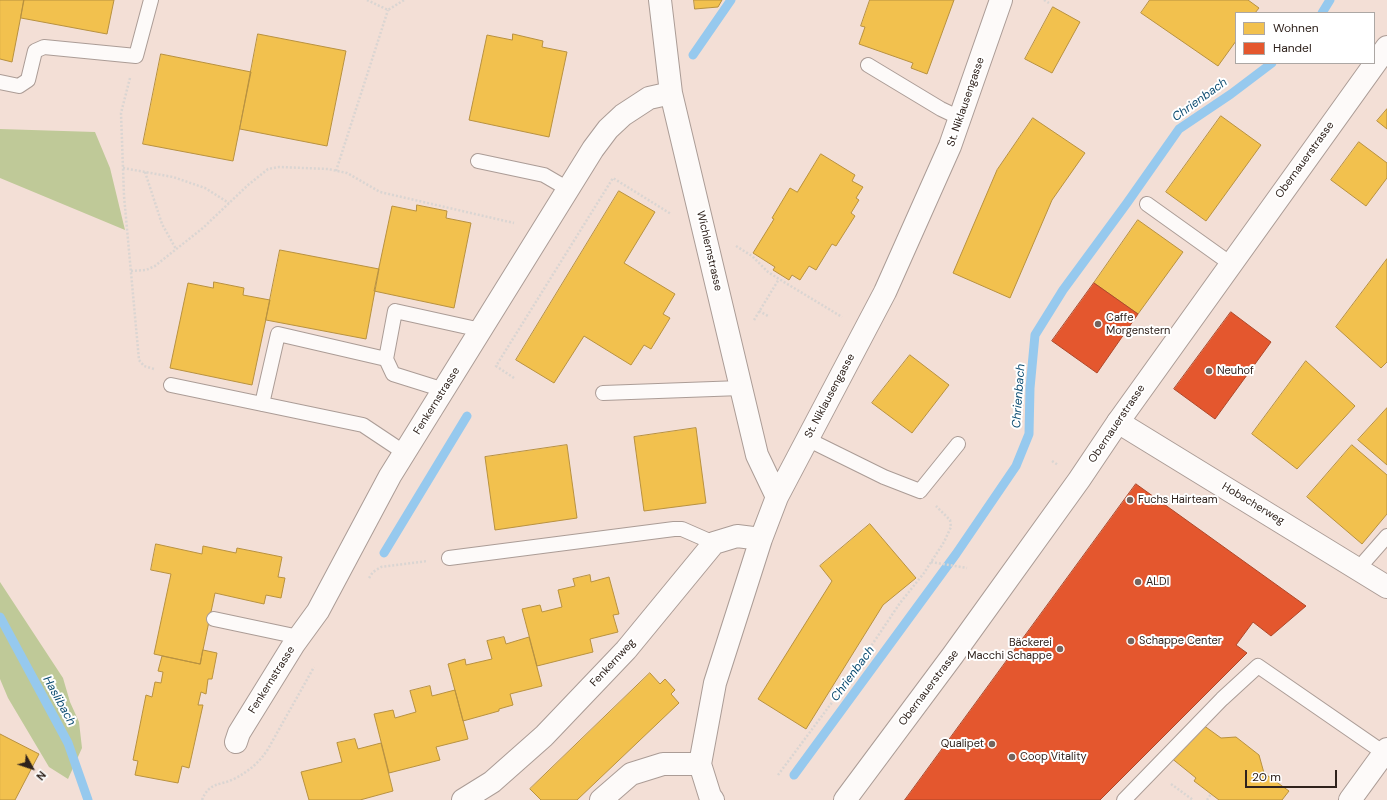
<!DOCTYPE html>
<html>
<head>
<meta charset="utf-8">
<style>
	body { margin:0 }
	#map { position:relative; width:1387px; height:800px; overflow:hidden; background:#f3dfd6; font-family:"DM Sans",sans-serif }
	canvas { display:block }
	.legend { position:absolute; left:1235px; top:12px; width:140px; height:52px; box-sizing:border-box; background:#fff; border:1px solid #aca7a4; margin:0; padding:5px 7px; list-style:none; font-size:12px; color:#2f221c }
	.legend li { display:flex; align-items:center; gap:8px; height:20px }
	.legend b { width:20px; border:1px solid #aca7a4 }
	.north { position:absolute; left:12px; top:748px; width:40px; height:40px; -webkit-text-stroke:3px #fff; paint-order:stroke; rotate:130deg; font-size:11px; font-weight:700; line-height:16px; text-align:center; color:#2f221c }
	.north::after { content:''; display:block; margin:auto; width:14px; height:18px; background:#2f221c; clip-path:polygon(50% 0,100% 100%,50% 72%,0 100%) }
	.scale { position:absolute; left:1245px; top:770px; width:92px; height:18px; box-sizing:border-box; border:2px solid #2f221c; border-top:0; padding-left:5px; font-size:12px; line-height:14px; white-space:nowrap; color:#2f221c; -webkit-text-stroke:3px #fff; paint-order:stroke }
</style>
</head>
<body>
<div id="map">
<canvas width="1387" height="800"></canvas>
<ul class="legend">
<li><b style="height:11px;background:#f2c14e"></b>Wohnen</li>
<li><b style="height:11px;background:#e4572e"></b>Handel</li>
</ul>
<div class="north">N</div>
<div class="scale">20 m</div>
</div>
<script>
const c = document.querySelector('canvas').getContext('2d');
c.lineJoin = 'round';
function fill(path, color) { c.fillStyle = color; c.fill(path, 'evenodd'); }
function strokePath(path, color, width, dash) { c.strokeStyle = color; c.lineWidth = width; c.lineCap = dash ? 'butt' : 'round'; c.setLineDash(dash || []); c.stroke(path); }
function write(font, color, halo, rows, align = 'center') {
  c.font = font + ' "DM Sans",sans-serif'; c.lineWidth = 4; c.setLineDash([]); c.textBaseline = 'middle'; c.strokeStyle = halo; c.fillStyle = color; for (const [text, x, y, turn = 0] of rows) {
    c.save(); c.translate(x, y); c.rotate((+turn || 0) * Math.PI / 180); c.textAlign = isNaN(turn) ? turn : align; if (halo) c.strokeText(text, 0, 0); c.fillText(text, 0, 0); c.restore();
  }
}
fill(new Path2D(`
	M0,129l95,3 15,36 15,62 -125,-52z
	M0,582l63,96 7,24 9,20 3,26 -14,31 -19,-12 -41,-69 -8,-19z`), '#bfc998');
const homes = new Path2D(`
	M0,0h24l-12,62 -12,-3z
	M24,0h90l-7,34 -86,-16z
	M694,0h28l-4,7 -23,2z
	M870,0h84l-27,74 -16,-6 2,-5 -54,-19 6,-17 -4,-1z
	M1150,0h98l11,8 -4,5h-19v28l-18,25 -77,-53z
	M1053,7l27,15 -28,51 -27,-14z
	M258,34l88,17 -19,95 -87,-17z
	M513,34l30,7 -1,6 25,5 -18,85 -80,-17 18,-85 25,5z
	M161,54l90,18 -18,89 -90,-17z
	M1387,109v20l-10,-8z
	M1221,116l40,29 -55,76 -40,-29z
	M1033,118l52,35 -33,47 -42,98 -57,-25 44,-103z
	M1359,142l28,21v15l-21,28 -35,-26z
	M821,154l34,21 -3,6 11,6 -7,11 3,2 -8,13 4,3 -19,30 -4,-2 -16,26 -7,-4 -9,14 -8,-5 -3,5 -16,-10 2,-3 -22,-14 21,-34 -2,-1 18,-30 7,4z
	M619,191l36,21 -31,51 51,31 -12,20 7,4 -19,31 -7,-4 -13,20 -47,-29 -30,47 -38,-23z
	M417,205l30,6 -1,7 25,5 -17,85 -80,-17 18,-85 24,5z
	M1138,220l45,32 -45,62 -44,-31z
	M280,250l99,19 -13,70 -100,-19z
	M1387,259v103l-6,6 -45,-41z
	M214,282l30,6 -1,7 27,5 -18,85 -82,-17 18,-85 25,5z
	M910,355l39,30 -37,48 -40,-30z
	M1306,361l49,45 -58,63 -45,-35z
	M1387,408v57l-29,-25z
	M696,428l10,75 -62,8 -10,-74z
	M567,445l10,73 -82,12 -10,-73z
	M1352,445l35,30v39l-25,30 -55,-47z
	M870,524l46,54 -33,27 -77,124 -48,-30 74,-118 -12,-15z
	M156,544l46,10 1,-8 33,7 1,-5 45,9 -4,20 7,1 -4,20 -15,-3 -2,9 -49,-11 -15,71 -46,-10 17,-80 -20,-4z
	M590,575l1,7 18,-5 10,37 -6,1 5,17 -28,7 3,13 -56,14 -15,-57 18,-4 2,7 20,-5 -4,-17 17,-4 -2,-7z
	M504,637l2,7 23,-7 13,49 -32,8 3,11 -14,4v2l-36,10 -15,-57 17,-5 1,6 26,-6 -5,-18z
	M203,650l14,3 -5,26h-4l-2,15 -5,-2 -3,13h5l-14,63 -7,-2 -4,17 -43,-8 3,-14 -5,-1 13,-65 6,2 3,-15 6,1 2,-11 -5,-1 4,-15 38,8z
	M650,673l10,11 5,-5 10,11 -4,4 8,9 -102,97h-36l-11,-11z
	M430,686l2,10 23,-6 13,49 -32,8 4,13 -51,13 -15,-59 19,-4 2,8 21,-6 -6,-21z
	M1203,725l18,13 15,-1 23,18 5,18 25,18 -7,9h-63l-25,-19 2,-3 -26,-21z
	M0,734l39,20 -24,46h-15z
	M355,739l3,10 23,-6 12,48 -33,9h-51l-8,-28 41,-10 -5,-19z`);
fill(homes, '#f2c14e');
strokePath(homes, '#b8913f', 1);
const shops = new Path2D(`
	M1094,283l44,31 -41,59 -45,-32z
	M1231,312l40,30 -56,77 -41,-30z
	M1136,484l170,122 -35,30 -18,-14 -17,23 11,8 -147,147h-195z`);
fill(shops, '#e4572e');
strokePath(shops, '#ae4729', 1);
strokePath(new Path2D(`
	M1322,13l8,-13
	M693,55l38,-55
	M384,553l83,-137
	M0,617l68,126 20,57
	M794,775l162,-221 60,-88 13,-32 1,-46 5,-53 28,-45 64,-87 52,-74 52,-35 41,-31`), '#96c9ee', 9);
const lane = new Path2D(`
	M868,65l73,44 19,9
	M0,82l19,4 9,-6 7,-29 9,-4 92,9 15,-56
	M478,161l66,14 24,14
	M1147,204l84,60
	M386,359l9,-48 86,19
	M171,385l192,40 42,28
	M603,393l138,-5
	M262,404l16,-70 108,25 7,15 51,16
	M807,439l77,38 36,14 38,-47
	M449,558l225,-29h8l32,14
	M1358,569l29,-33
	M214,619l85,18
	M1124,800l98,-101 36,-33 126,87`);
const street = new Path2D(`
	M660,0l11,93 86,362 20,42
	M1118,422l269,165
	M236,742l3,-9 55,-89 24,-33 72,-135 203,-327 15,-20 15,-14 26,-17 22,-5
	M463,800l29,-18 52,-46 82,-86 88,-107 23,-7 24,3
	M601,800l30,-26 32,-10h37
	M713,800l-3,-4 -10,-32 15,-81 46,-144 16,-42 108,-205 65,-146 51,-146
	M1350,800l37,-51`);
const primary = new Path2D(`
	M845,800l108,-145 126,-175 39,-58 269,-375`);
strokePath(lane, '#ab9c96', 16);
strokePath(street, '#ab9c96', 24);
strokePath(primary, '#ab9c96', 24);
strokePath(new Path2D(`
	M367,0l21,10 16,-10
	M1044,0l5,3
	M130,78l-9,35 3,83 15,164 5,6 10,3
	M123,168l50,9 32,11 24,15
	M336,171l52,-161
	M145,172l17,52 14,25
	M736,246l16,10 16,16 11,7 63,38
	M131,271l15,-1 9,-4 49,-39 44,-42 20,-16 11,-2 49,2 19,4 33,19 134,31
	M759,311l9,5
	M754,320l25,-41
	M514,378l-18,-12 117,-188 58,36
	M1052,461l6,4
	M931,562l36,6
	M369,578l4,-6 8,-5 46,-6
	M778,775l67,-90 55,-82 24,-30 20,-31 7,-15 -1,-7 -14,-14
	M1171,784l22,16
	M202,800c7,-18 17,-14 32,-21 15,-8 25,-16 34,-30l46,-82
	M1207,800l4,-6`), '#dad5d2', 2.5, [2, 2]);
strokePath(lane, '#fdfaf9', 14);
strokePath(street, '#fdfaf9', 22);
strokePath(primary, '#fdfaf9', 22);
for (const [x, y, r, color] of [
	[1098,324,4,"#74645d"],
	[1209,371,4,"#74645d"],
	[1130,500,4,"#74645d"],
	[1138,582,4,"#74645d"],
	[1131,641,4,"#74645d"],
	[1060,649,4,"#74645d"],
	[992,744,4,"#74645d"],
	[1012,757,4,"#74645d"]
]) { const dot = new Path2D(); dot.arc(x, y, r, 0, 2 * Math.PI); c.fillStyle = color; c.fill(dot); strokePath(dot, '#fff', 1.5); }
write('11px', '#2f221c', '#fff', [
	["St. Niklausengasse",966,102,-71],
	["Obernauerstrasse",1305,160,-54],
	["Wichlernstrasse",709,251,77],
	["St. Niklausengasse",830,396,-62],
	["Fenkernstrasse",437,401,-58],
	["Obernauerstrasse",1117,424,-56],
	["Hobacherweg",1253,504,31],
	["Fenkernweg",613,663,-47],
	["Fenkernstrasse",272,680,-58],
	["Obernauerstrasse",929,688,-53]
]);
write('11px', '#2f221c', '#fff', [
	["Caffe",1106,318],
	["Morgenstern",1106,331],
	["Neuhof",1217,371],
	["Fuchs Hairteam",1138,500],
	["ALDI",1146,582],
	["Schappe Center",1139,641],
	["Bäckerei",1052,643,"right"],
	["Macchi Schappe",1052,656,"right"],
	["Qualipet",984,744,"right"],
	["Coop Vitality",1020,757]
], 'left');
write('italic 12px', '#0d4d72', '#fff', [
	["Chrienbach",1200,100,-36],
	["Chrienbach",1019,396,-86],
	["Chrienbach",853,674,-54],
	["Haslibach",59,701,61]
]);
</script>
</body>
</html>
